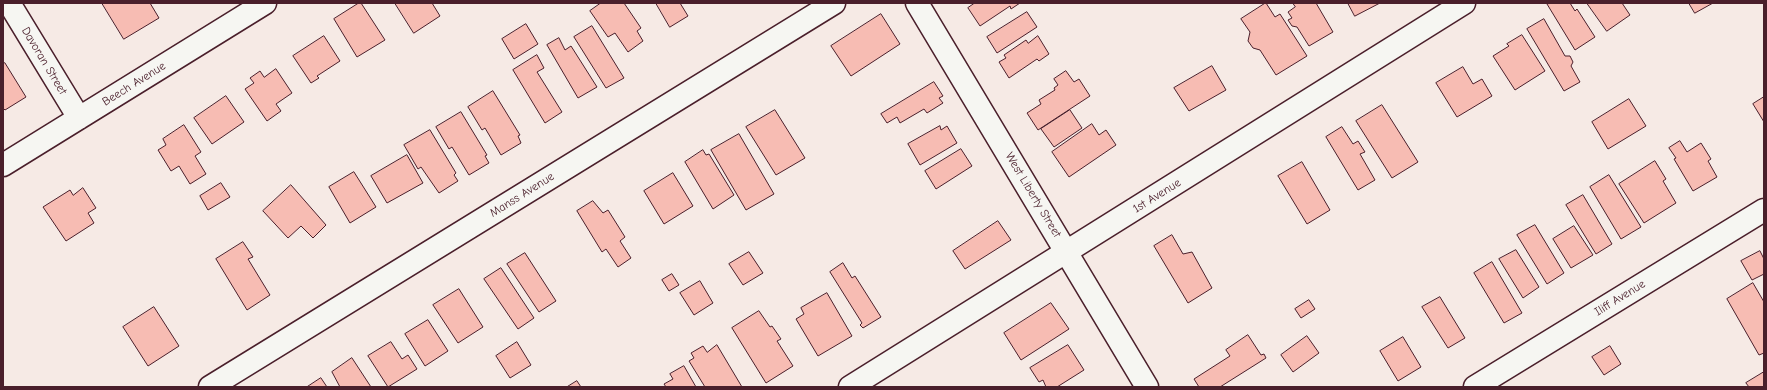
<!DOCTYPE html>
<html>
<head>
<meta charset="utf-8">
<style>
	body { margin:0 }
	#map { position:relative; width:1767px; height:390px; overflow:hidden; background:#f6eae5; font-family:"Comic Neue",sans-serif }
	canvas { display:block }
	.frame { position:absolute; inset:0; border:4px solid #4a1f2b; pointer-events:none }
</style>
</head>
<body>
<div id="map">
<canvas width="1767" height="390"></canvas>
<div class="frame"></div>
</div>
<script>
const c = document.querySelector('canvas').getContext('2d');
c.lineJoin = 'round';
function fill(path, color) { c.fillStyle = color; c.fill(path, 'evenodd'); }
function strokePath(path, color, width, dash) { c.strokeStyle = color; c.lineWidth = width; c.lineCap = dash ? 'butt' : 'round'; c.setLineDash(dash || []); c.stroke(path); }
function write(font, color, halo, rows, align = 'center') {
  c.font = font + ' "Comic Neue",sans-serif'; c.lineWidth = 3; c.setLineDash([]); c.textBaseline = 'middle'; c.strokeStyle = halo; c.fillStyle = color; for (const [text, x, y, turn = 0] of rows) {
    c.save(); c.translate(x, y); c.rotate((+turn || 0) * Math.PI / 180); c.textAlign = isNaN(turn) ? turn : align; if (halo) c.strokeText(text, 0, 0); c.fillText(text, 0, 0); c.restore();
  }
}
const building = new Path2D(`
	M102,3h48l9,15 -35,21z
	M359,3h2l24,37 -28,17 -23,-38z
	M395,3h37l8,13 -26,17z
	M601,3h23l17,25 -4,3 6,10 -15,11 -13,-19 -7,4 -18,-26z
	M656,3h24l8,13 -18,11z
	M975,3h45l-9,6 -1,-3 -30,20 -12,-18z
	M1266,3l9,14 5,-3 27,42 -31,19 -16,-25 -7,-2 -5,-7 2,-9 -9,-13z
	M1293,3h23l17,29 -24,14 -12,-19 -5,-1 -4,-6 4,-2 -4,-6 7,-5z
	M1348,3h32l-25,13z
	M1570,3l5,8 2,-2 18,28 -20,13 -28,-46z
	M1587,3h35l8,12 -23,16z
	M1689,3h24l-18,10z
	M1027,12l10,15 -40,26 -10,-16z
	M881,14l19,30 -49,32 -20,-30z
	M1544,19l21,37h5l3,6 -2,4 9,16 -16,9 -37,-62z
	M526,24l12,20 -24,15 -12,-20z
	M592,26l32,52 -18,10 -32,-51z
	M1522,35l23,36 -30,19 -22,-34 16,-10 -2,-2z
	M324,36l16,25 -23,15 2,2 -8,5 -18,-27z
	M1038,36l11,18 -10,7 -2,-2 -28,19 -10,-16 7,-4 -2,-3 22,-15 2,3z
	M559,38l6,12 6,-4 26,41 -19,11 -31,-53z
	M537,55l7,13 -7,4 25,40 -17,11 -32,-53z
	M5,63l21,34 -21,13 -2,-2v-44z
	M1212,66l14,24 -37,21 -15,-23z
	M1463,67l10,17 9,-5 10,17 -35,21 -21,-34z
	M276,69l16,24 -16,11 5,7 -14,10 -22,-32 9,-6 -4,-5 10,-7 4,6z
	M1066,71l8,11 5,-3 11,17 -52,34 -11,-17 14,-9 -2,-4 16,-10 -1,-2 4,-3 -4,-6z
	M934,82l9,14 -4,2 4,5 -16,10 -3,-4 -24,14 -3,-6 -10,6 -6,-9z
	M493,91l27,44 -2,1 3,7 -20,12 -16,-27 -3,2 -14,-23z
	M226,96l18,26 -32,22 -18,-26z
	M1764,97v25l-11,-18z
	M1629,99l17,27 -38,23 -16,-27z
	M1382,105l36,57 -26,16 -36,-57z
	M775,110l30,48 -29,17 -30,-48z
	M1070,110l12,18 -28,19 -13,-18z
	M461,112l26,43 -2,1 4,7 -20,12 -17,-28 -3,2 -13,-22z
	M1092,124l7,11 7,-5 10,15 -47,32 -17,-25z
	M184,125l17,27 -6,4 11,18 -16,10 -11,-18 -8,5 -13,-21 8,-5 -3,-6z
	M940,126l1,4 6,-4 10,17 -37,22 -12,-21z
	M1342,127l11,17 5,-3 7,11 -5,2 15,26 -17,10 -32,-53z
	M430,130l26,43 -2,2 4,6 -19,12 -18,-26 -3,2 -14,-24z
	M739,134l35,60 -28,16 -35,-60z
	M1680,141l7,11 14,-9 10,16 -3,2 9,16 -24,14 -19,-32 2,-1 -7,-10z
	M961,149l11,17 -36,23 -11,-18z
	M703,150l3,5 3,-1 25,41 -21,14 -28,-47z
	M407,155l16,28 -36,20 -16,-27z
	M1655,161l11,18 -3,2 13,22 -32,20 -25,-39z
	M1302,162l28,48 -23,14 -29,-48z
	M354,172l22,35 -26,16 -21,-36z
	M673,173l20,33 -29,18 -20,-33z
	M1609,175l32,52 -20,12 -31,-52z
	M221,183l9,14 -22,13 -8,-14z
	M291,185l35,40 -13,13 -12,-12 -13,12 -25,-27z
	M83,188l13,20 -8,5 6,10 -28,18 -23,-34 27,-17 3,5z
	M1583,195l29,49 -16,10 -30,-49z
	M593,201l10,12 5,-3 17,27 -5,4 11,17 -13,9 -12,-18 -4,3 -25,-41z
	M998,221l13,19 -46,29 -12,-18z
	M1535,225l29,48 -17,11 -30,-49z
	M1574,226l19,29 -22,13 -18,-29z
	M1172,235l11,19 9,-2 20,36 -24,15 -34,-57z
	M243,242l10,15 -5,2 22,36 -23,15 -31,-51z
	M1516,250l23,37 -16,11 -24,-39z
	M1760,251l4,8v15l-12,6 -11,-19z
	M749,252l14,21 -20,12 -14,-21z
	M525,253l31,48 -17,11 -32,-48z
	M1492,262l30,51 -18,10 -30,-50z
	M843,263l9,15 3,-2 26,41 -18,11 -3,-3 2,-2 -32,-51z
	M501,268l33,50 -16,11 -34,-50z
	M672,274l7,11 -10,6 -7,-11z
	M700,281l13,22 -19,12 -14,-22z
	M1753,283l11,19v51l-5,2 -32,-56z
	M459,289l24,38 -25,16 -25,-38z
	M827,293l25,43 -34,20 -22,-37 8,-5 -3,-6z
	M1440,297l25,41 -17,10 -26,-41z
	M1309,300l6,9 -14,9 -6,-9z
	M1051,303l18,26 -48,31 -17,-27z
	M154,307l25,39 -31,20 -25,-39z
	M759,311l11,16 2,-1 9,13 -4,2 16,25 -27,17 -34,-55z
	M428,320l20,31 -23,15 -20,-32z
	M1248,335l13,20 3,-1 2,4 -46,29h-21l-5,-8 36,-23 -4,-6z
	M1307,336l12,17 -26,19 -12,-17z
	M1403,337l18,30 -23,14 -18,-30z
	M391,342l11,17 6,-4 9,14 -29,18 -20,-31z
	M517,342l14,23 -21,13 -14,-22z
	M717,345l25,42h-37l-16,-26 5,-3 -3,-5 12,-7 4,6z
	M1068,345l16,25 -27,17h-11l-3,-7 -4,2 -9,-14z
	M1610,346l11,18 -17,11 -12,-18z
	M352,358l19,29h-31l-8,-15z
	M684,366l12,21h-30l-2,-3 9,-5 -3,-5z
	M1764,372v15h-15l-3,-4z
	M321,378l6,9h-20z
	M577,381l4,6h-14z`);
fill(building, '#f7bcb3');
strokePath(building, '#4a1f2b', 1);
const minor = new Path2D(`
	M9,3l70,115
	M917,3l230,384
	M3,165l262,-162
	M210,387l624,-384
	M850,387l614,-384
	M1475,387l289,-177`);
strokePath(minor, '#4a1f2b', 25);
strokePath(minor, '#f6f6f2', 22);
write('12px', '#4a1f2b', '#f6f6f2', [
	["Davoran Street",44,61,59],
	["Beech Avenue",134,84,-32],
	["Manss Avenue",522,195,-32],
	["West Liberty Street",1033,195,59],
	["1st Avenue",1157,196,-32],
	["Iliff Avenue",1620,298,-32]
]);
</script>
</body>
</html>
